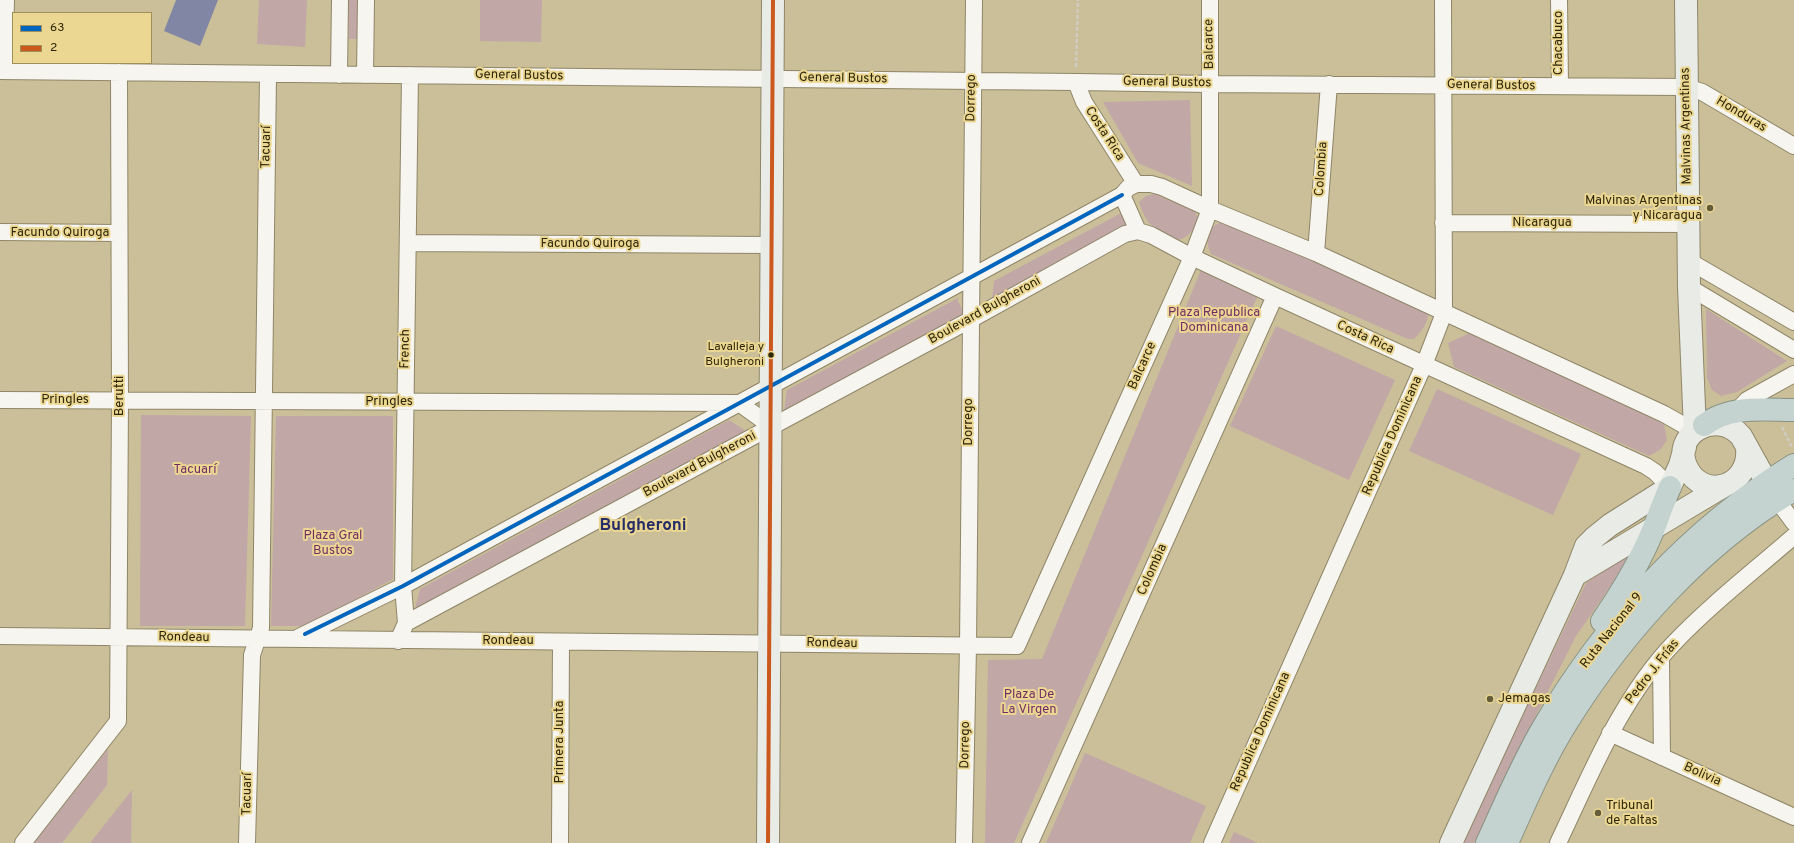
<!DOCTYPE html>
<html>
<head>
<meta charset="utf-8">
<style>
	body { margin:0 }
	#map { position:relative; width:1794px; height:843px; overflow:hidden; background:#cabf99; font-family:Overpass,sans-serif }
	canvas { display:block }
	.legend { position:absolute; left:12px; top:12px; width:140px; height:52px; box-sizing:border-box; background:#ebd791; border:1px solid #9f905b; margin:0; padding:5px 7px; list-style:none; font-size:12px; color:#2e2609 }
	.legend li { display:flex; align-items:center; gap:8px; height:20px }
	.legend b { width:20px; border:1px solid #9f905b }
</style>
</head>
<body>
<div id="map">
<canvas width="1794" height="843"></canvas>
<ul class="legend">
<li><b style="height:5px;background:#0065bd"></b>63</li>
<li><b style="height:5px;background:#cb581d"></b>2</li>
</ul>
</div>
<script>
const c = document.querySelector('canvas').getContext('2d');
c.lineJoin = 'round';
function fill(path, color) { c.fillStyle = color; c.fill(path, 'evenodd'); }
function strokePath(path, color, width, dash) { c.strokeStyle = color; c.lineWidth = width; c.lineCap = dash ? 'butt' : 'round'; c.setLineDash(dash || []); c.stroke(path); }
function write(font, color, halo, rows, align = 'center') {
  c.font = font + ' Overpass,sans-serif'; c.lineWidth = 4; c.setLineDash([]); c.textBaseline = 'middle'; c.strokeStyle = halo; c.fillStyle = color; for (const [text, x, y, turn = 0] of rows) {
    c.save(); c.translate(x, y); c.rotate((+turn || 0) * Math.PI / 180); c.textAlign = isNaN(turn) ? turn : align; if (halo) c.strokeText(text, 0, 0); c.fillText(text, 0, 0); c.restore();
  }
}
fill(new Path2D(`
	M259,0h48l-2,47 -48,-3z
	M349,0h9v39h-9z
	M480,0h62l-1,42 -61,-1z
	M1190,100l2,86 -54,-23 -35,-61z
	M1155,194l39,17 4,6c-3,12 -8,19 -19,23 -24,-11 -31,-11 -40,-38l7,-6z
	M1123,212l6,11 -137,77 2,-19z
	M1225,221l204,88c-1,13 -5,20 -15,30h-6l-197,-85c-7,-17 -4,-28 14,-33z
	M1201,270l57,25 -244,548h-29l3,-183 54,-1z
	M958,298v4l7,11 -6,3v2l-175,93 3,-21z
	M1706,309l81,52 -50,31 -16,4 -9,-6 -5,-12z
	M1276,326l119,54 -46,100 -119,-54z
	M1470,333l194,91 3,16 -6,9 -12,7 -195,-89 -6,-24z
	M1437,389l144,65 -28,61 -144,-64z
	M141,415l110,1 -6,210h-105z
	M276,416h117v163l-86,47h-36z
	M729,420l17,11 -331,178 5,-20z
	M1635,551l-59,85 -41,81 -61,126h-12l124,-260z
	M108,749l-1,36 -45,58h-28z
	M1085,753l121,53 -16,37h-144z
	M132,790l-1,53h-41z
	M1234,832l24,11h-29z`), '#c2a7a7');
fill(new Path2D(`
	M176,0h42l-18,46 -36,-15z`), '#8186a4');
const street = new Path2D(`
	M1559,0l1,86
	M0,71l1076,11 135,2 475,3 16,5 92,54
	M4,71l2,-71
	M339,75l1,-75
	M365,75l1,-75
	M1076,82l8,20 52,82
	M1443,223l246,1
	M0,232l119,1
	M408,243l364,2
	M1316,253l13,-169
	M1689,261l105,61
	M1689,287l105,63
	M0,400l739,3 33,24
	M1734,414l13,-14 47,-26
	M1670,487l-15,-15 -9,-6 -371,-170 -83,-39 -41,-22 -13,-4 -16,-36 6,-7 8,-4h15l11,3 48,22 106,44 348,161 30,17
	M1777,500l17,23
	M406,623l-3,-37 7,-511
	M0,636l1017,10 175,-389 18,-48v-209
	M299,637l104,-51 719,-391
	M398,641l8,-18 564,-303 155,-86 13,-3
	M1661,659l1,98
	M1610,733l184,84
	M23,843l95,-122 2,-321 -1,-328
	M247,843l5,-188 9,-27 7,-554
	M560,843l1,-201
	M964,843l4,-197 6,-646
	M1030,843l245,-547
	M1212,843l212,-478 20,-52 -1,-313
	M1558,843c33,-69 62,-143 115,-199 37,-39 81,-73 121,-108`);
const secondary = new Path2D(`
	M1686,0l3,287 6,144
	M1747,448c4,38 -43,54 -60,20 -17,-33 29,-60 54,-32l35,63
	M1575,575l152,-91
	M768,843l5,-843
	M1451,843l124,-268 11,-29 9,-9 15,-12 60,-38 10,-22 5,-18`);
const highway = new Path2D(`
	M1704,425c26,-20 59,-15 90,-15
	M1602,621c20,-29 39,-61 52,-93 5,-14 10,-27 16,-41
	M1487,843c18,-39 35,-80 57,-117 61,-104 147,-198 250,-261
	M1507,843c19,-42 37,-85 62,-124 56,-89 135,-176 225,-229`);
strokePath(street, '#8f8668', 18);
strokePath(secondary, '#8f8668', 24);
strokePath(highway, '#899383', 24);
strokePath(new Path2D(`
	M1076,67l2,-67
	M1782,427l10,20`), '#d0ccbf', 2.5, [4, 2]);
strokePath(street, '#f7f5f0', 16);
strokePath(secondary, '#e9ebe6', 22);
strokePath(highway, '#c5d3d0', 22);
strokePath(new Path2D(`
	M305,634l98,-48 719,-391`), '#0065bd', 4);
strokePath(new Path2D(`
	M768,843l5,-843`), '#cb581d', 4);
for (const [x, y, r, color] of [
	[1710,208,4,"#655c3b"],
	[771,355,3.5,"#2e2609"],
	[1490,699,4,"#655c3b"],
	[1598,813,4,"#655c3b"]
]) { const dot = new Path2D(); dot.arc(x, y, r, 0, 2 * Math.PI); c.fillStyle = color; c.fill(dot); strokePath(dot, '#ebd791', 1.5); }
write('12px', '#2e2609', '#ebd791', [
	["Lavalleja y",764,348],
	["Bulgheroni",764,363]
], 'right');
write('13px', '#2e2609', '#ebd791', [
	["Chacabuco",1559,43,-90],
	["Balcarce",1210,44,-91],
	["General Bustos",519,76,1],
	["General Bustos",843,79,1],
	["General Bustos",1167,83,1],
	["General Bustos",1491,86,1],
	["Dorrego",972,98,-89],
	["Honduras",1741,115,31],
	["Malvinas Argentinas",1687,126,-91],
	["Costa Rica",1104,134,57],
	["Tacuarí",267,147,-89],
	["Colombia",1322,169,-86],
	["Nicaragua",1542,223],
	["Facundo Quiroga",60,233],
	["Facundo Quiroga",590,244],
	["Boulevard Bulgheroni",985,311,-29],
	["Costa Rica",1365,338,25],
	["French",406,349,-89],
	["Balcarce",1143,366,-66],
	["Berutti",120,396,-90],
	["Pringles",65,400],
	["Pringles",389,402],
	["Dorrego",969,422,-90],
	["Republica Dominicana",1393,436,-66],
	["Boulevard Bulgheroni",700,465,-28],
	["Colombia",1153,570,-66],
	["Ruta Nacional 9",1612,631,-52],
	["Rondeau",184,638,1],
	["Rondeau",508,641],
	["Rondeau",832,644,1],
	["Pedro J. Frías",1653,672,-52],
	["Republica Dominicana",1261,732,-66],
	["Primera Junta",560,742,-90],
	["Dorrego",966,745,-89],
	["Bolivia",1702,775,24],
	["Tacuarí",248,794,-89]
]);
write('13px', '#2e2609', '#ebd791', [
	["Malvinas Argentinas",1702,201,"right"],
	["y Nicaragua",1702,216,"right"],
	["Jemagas",1498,699],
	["Tribunal",1606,806],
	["de Faltas",1606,821]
], 'left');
write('13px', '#712c66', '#ebd791', [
	["Plaza Republica",1214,313],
	["Dominicana",1214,328],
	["Tacuarí",195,470],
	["Plaza Gral",333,536],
	["Bustos",333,551],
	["Plaza De",1029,695],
	["La Virgen",1029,710]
]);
write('bold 17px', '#262d67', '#ebd791', [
	["Bulgheroni",643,527]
]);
</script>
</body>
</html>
